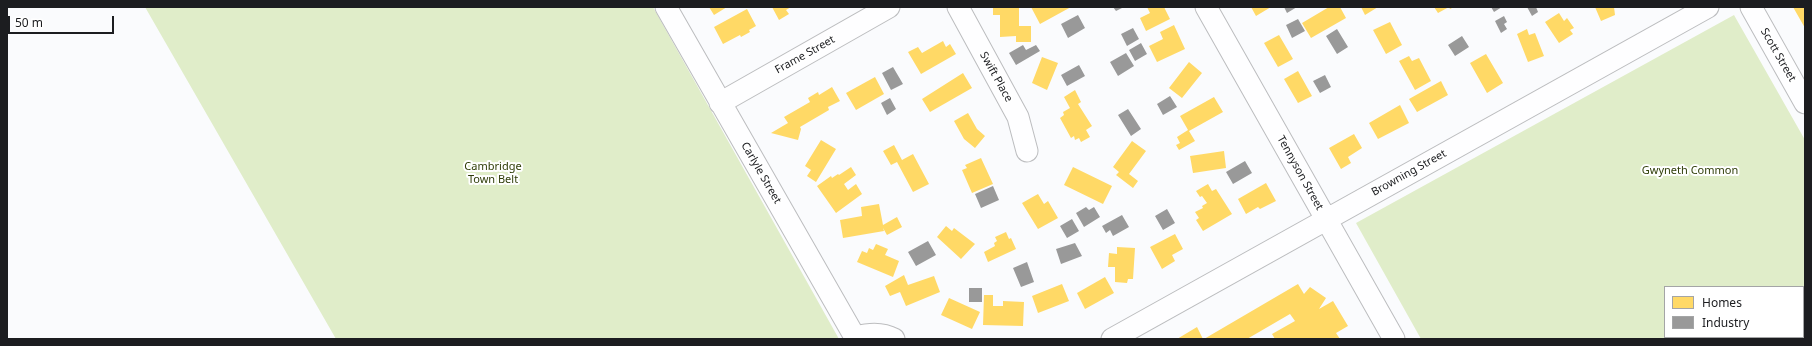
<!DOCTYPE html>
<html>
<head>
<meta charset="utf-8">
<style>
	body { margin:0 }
	#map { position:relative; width:1812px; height:346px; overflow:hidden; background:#fafbfd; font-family:"Noto Sans",sans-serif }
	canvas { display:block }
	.frame { position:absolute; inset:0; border:8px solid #1c1d20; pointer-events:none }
	.legend { position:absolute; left:1664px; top:286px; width:140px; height:52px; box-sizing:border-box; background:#fff; border:1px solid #a4a5a6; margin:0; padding:5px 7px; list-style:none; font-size:12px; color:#1c1d20 }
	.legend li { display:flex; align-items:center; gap:8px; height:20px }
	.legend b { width:20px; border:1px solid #a4a5a6 }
	.scale { position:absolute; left:8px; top:16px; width:106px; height:18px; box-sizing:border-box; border:2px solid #1c1d20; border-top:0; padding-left:5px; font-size:12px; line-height:14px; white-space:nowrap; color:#1c1d20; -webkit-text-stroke:3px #fff; paint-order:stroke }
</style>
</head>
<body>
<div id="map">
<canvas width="1812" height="346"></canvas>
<div class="frame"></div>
<ul class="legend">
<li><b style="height:11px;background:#ffd966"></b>Homes</li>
<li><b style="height:11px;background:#999"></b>Industry</li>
</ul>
<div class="scale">50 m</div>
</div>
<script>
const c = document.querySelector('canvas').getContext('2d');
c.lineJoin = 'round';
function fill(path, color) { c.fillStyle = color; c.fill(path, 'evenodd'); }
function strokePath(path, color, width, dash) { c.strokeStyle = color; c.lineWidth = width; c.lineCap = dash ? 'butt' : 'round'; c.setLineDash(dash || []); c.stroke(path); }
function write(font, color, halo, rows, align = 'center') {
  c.font = font + ' "Noto Sans",sans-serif'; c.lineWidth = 4; c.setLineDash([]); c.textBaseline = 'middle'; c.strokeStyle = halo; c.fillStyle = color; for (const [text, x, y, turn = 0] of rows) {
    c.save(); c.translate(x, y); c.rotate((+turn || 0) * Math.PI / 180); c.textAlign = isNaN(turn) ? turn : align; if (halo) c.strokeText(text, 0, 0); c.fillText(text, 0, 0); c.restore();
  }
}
fill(new Path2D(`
	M145,7h508l186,332h-503z
	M1734,15l71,125v199h-384l-65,-116zM1665,287h138v50h-138z`), '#e0edc9');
fill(new Path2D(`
	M709,7h18l-13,8z
	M772,7h19l-5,3 3,4 -10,6z
	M993,7h26v19h12v16h-15v-6l-16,1v-22h-7z
	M1031,7h40l-31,17z
	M1147,7h17l6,12 -24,12 -6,-13 10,-5z
	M1251,7h20l-15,9z
	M1329,7h11l6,11 -35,20 -9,-15z
	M1361,7h17l-13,8z
	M1434,7h20l-4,2 -1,-2 -11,6z
	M1595,7h19l1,8 -14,6z
	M1793,7h12v21z
	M747,9l9,17 -7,4 1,2 -9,5 -1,-2 -17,9 -9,-17z
	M1559,13l5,8 3,-3 7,10 -4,2 3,4 -14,9 -14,-21z
	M1390,22l12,23 -16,9 -13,-24z
	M1174,25l11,24 -28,13 -8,-16 14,-7 -3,-7z
	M1527,29l2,6 6,-2 9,23 -16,6 -11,-28z
	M1279,35l14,24 -15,8 -14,-24z
	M943,41l3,6 4,-3 6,10 -35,20 -13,-22 10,-5 4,6z
	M1486,54l17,29 -16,10 -17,-30z
	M1409,56l3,5 7,-3 12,23 -16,9 -16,-29z
	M1042,57l16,6 -11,27 -15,-7z
	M1189,62l13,11 -20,25 -13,-10z
	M1298,71l14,25 -14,7 -14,-24z
	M963,73l9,15 -42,24 -8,-13z
	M875,77l9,17 -28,16 -10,-17z
	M1441,81l7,14 -31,17 -8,-13z
	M832,87l8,14 -12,6 1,3 -29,17 1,2 -3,11 -27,-7 17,-10 -4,-6 26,-15 -2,-4 10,-6 1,3z
	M1075,90l6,12 -3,2 14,22 -6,4 4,7 -9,5 -2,-4 -4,2 -1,-4 -3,2 -11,-20 4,-3 -1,-3 7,-4 -6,-11z
	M1214,97l9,15 -34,19 6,10 -16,9 -3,-5 4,-2 -3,-6 11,-7 -8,-14z
	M1400,105l9,18 -31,16 -9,-16z
	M968,113l9,16 8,7 -10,12 -11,-9 -10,-18z
	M1354,134l8,14 -14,9 3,6 -10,6 -12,-21z
	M821,140l15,9 -20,33 -9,-6 4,-6 -6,-4z
	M1132,141l14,10 -17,23 9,7 -5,7 -17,-13 3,-3 -6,-5z
	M894,145l8,15 11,-6 16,30 -16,8 -16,-30 -6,3 -8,-14z
	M1224,151l2,17 -33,5 -3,-17z
	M981,158l12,26 -21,9 -10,-23 5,-2 -2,-3z
	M851,167l5,8 -12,9 4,6 8,-6 6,10 -26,19 -19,-27 14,-10 1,2 6,-4 1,1z
	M1073,167l39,19 -9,18 -39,-19z
	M1266,183l10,18 -16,8 -2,-2 -12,7 -8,-15z
	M1208,184l4,7 4,-2 16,25 -29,17 -7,-11 3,-2 -4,-6 8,-4 -1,-2 5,-3 -5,-7 -2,1 -4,-6z
	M1038,194l6,10 4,-3 10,17 -20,11 -16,-26z
	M879,204l4,21 14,-8 5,10 -15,8 -4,-7 1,3 -41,7 -3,-18 22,-4 -1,-9z
	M946,226l6,5 2,-3 21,16 -14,15 -24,-22z
	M1006,232l3,7 2,-1 5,11 -28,13 -4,-10 11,-6 -1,-3 3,-2 -2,-4z
	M1175,234l8,15 -11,6 3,6 -13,8 -12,-22z
	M876,244l12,5 -3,6 14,6 -6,16 -36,-15 5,-11 5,2 2,-5 4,2z
	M1117,247l18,1 -2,31h-5l-1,4 -12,-1v-15h-7l1,-14 8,1z
	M904,275l4,10 26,-9 6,16 -34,14 -6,-14 -10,4 -5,-10z
	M1105,277l9,16 -29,16 -8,-16z
	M1062,284l7,17 -31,12 -6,-17z
	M1298,284l6,10 6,-7 16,11 -7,11 14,-8 15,25 -12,7 4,6h-65l-3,-5 23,-13 -5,-7 -43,25h-43z
	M984,295h9v11h10v-5l21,1 -1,24 -40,-1z
	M949,298l31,14 -8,17 -31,-14z
	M1197,327l6,12h-26z`), '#ffd966');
fill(new Path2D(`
	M1113,7h11l-8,4z
	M1284,7h13l-10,6z
	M1491,7h11l-8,5z
	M1527,7h9l2,5 -6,4z
	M1078,15l7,13 -17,10 -7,-14z
	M1504,16l3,6 -3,2 3,5 -6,4 -6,-12z
	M1298,19l7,12 -13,7 -6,-13z
	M1133,28l6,11 -12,7 -6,-12z
	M1337,29l11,18 -11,7 -11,-18z
	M1462,36l7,11 -14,9 -7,-11z
	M1141,43l6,11 -12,7 -6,-11z
	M1023,45l3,5 10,-5 4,6 -24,14 -7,-12z
	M1126,53l8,13 -16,10 -8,-14z
	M1079,65l6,11 -18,10 -6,-11z
	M893,67l10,17 -12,6 -9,-17z
	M1325,75l6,12 -11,6 -7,-12z
	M1170,96l7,11 -14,8 -6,-11z
	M890,98l6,11 -9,6 -6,-12z
	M1128,109l13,20 -10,7 -13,-21z
	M1245,161l7,12 -19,11 -7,-12z
	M993,186l6,14 -18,8 -6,-14z
	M1086,207l3,3 5,-3 6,10 -16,10 -8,-14z
	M1167,209l8,14 -12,7 -8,-14z
	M1122,215l7,12 -16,9 -3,-6 -4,3 -4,-7z
	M1072,219l7,12 -12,7 -7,-12z
	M928,241l8,14 -20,11 -8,-14z
	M1075,243l7,13 -21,8 -5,-15z
	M1027,262l7,20 -13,5 -8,-19z
	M969,288h13v14h-13z`), '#999');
const minor = new Path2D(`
	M666,7l190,332
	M958,7l60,110 9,34
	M1206,7l188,332
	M1751,7l54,96
	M720,103l169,-96
	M854,337c14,-3 27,-5 40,2
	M1112,339l596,-332`);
strokePath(minor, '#bcbdbf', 23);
strokePath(minor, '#fefeff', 21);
write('11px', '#1c1d20', '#fff', [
	["Frame Street",805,55,-29],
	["Scott Street",1778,55,60],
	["Swift Place",996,77,61],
	["Carlyle Street",761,173,60],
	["Tennyson Street",1300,173,61],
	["Browning Street",1409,173,-29]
]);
write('11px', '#2f3d08', '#fff', [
	["Cambridge",493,167],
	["Town Belt",493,180],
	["Gwyneth Common",1690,171]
]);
</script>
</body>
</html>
